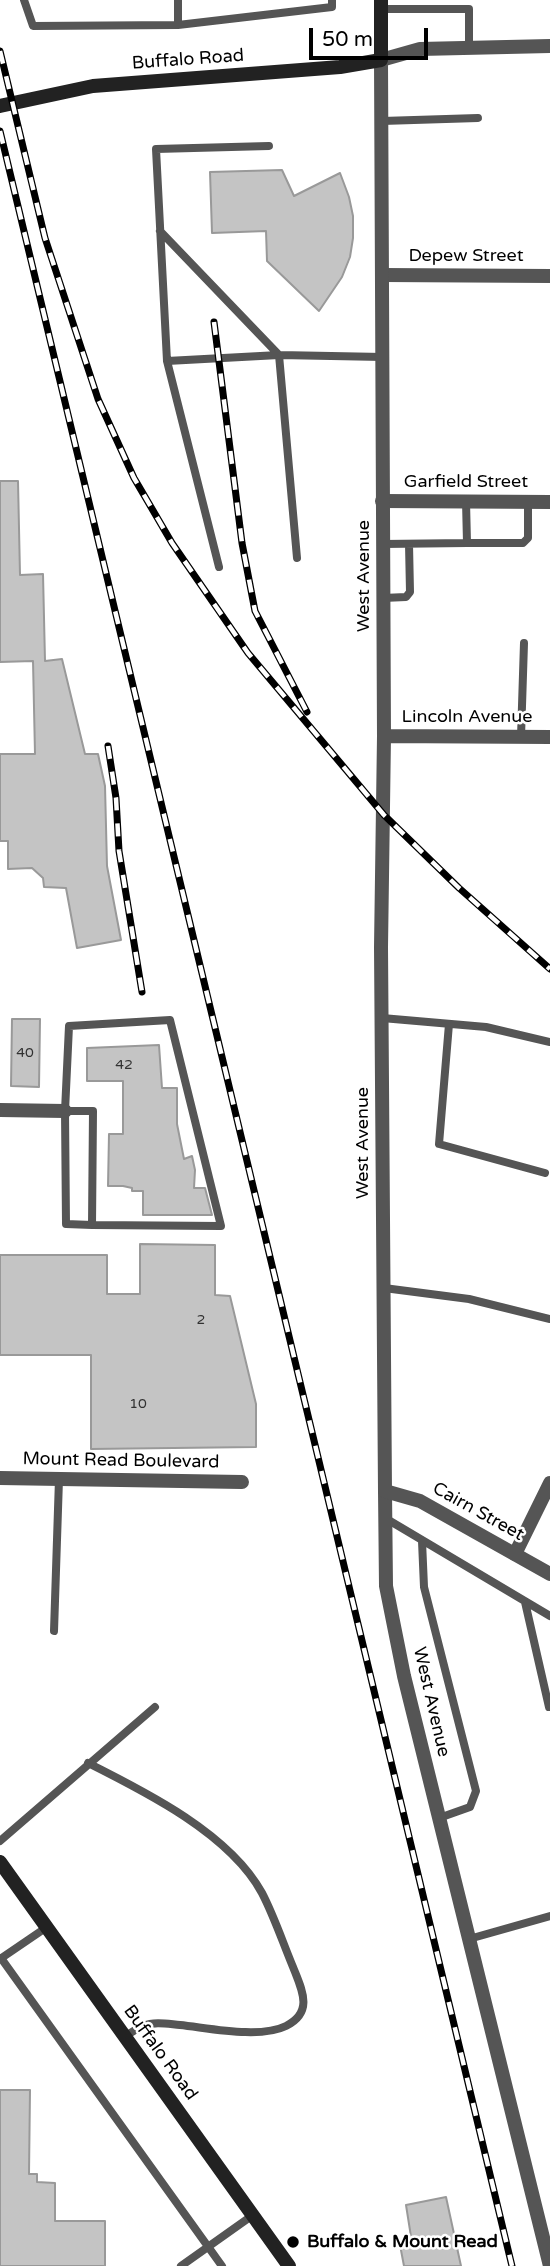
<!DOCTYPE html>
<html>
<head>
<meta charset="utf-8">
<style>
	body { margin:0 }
	#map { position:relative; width:550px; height:2266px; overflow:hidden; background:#fff; font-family:"Varela Round",sans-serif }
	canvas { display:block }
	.scale { position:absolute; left:309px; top:28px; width:119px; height:32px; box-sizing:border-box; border:4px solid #000; border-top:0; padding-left:9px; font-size:21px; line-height:24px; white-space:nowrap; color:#000; -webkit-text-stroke:5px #fff; paint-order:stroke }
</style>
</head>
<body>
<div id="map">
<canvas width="550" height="2266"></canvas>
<div class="scale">50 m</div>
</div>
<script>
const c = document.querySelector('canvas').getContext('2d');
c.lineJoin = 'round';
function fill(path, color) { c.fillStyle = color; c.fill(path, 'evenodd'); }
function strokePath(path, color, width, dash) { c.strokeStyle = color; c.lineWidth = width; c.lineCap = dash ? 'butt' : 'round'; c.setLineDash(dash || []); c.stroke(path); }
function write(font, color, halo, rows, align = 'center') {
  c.font = font + ' "Varela Round",sans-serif'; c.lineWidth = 5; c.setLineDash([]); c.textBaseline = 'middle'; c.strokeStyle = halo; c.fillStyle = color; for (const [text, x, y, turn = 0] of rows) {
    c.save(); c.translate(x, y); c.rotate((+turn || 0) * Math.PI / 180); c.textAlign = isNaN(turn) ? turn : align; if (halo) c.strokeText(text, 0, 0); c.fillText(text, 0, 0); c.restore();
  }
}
const building = new Path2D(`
	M282,170l12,26 46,-23 9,24 4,19v22l-3,19 -8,20 -23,34 -52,-50 -1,-30 -54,2 -2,-61z
	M0,481h18l2,94 23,-1 2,87 17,-2 23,95h13l7,32 2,80 14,74 -44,8 -11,-60 -22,-1 -1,-9 -11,-10 -24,1v-28h-8v-87h35l-2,-93 -33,1z
	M12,1019h28l-1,68 -28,-1z
	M159,1045l3,43h15v36l7,35 8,-3 3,14 -1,18h11l7,27h-69v-24h-11v-3l-9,-2h-15l1,-52h14v-53h-36v-33z
	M140,1244l75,1v50l15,1 26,108v43l-165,2v-94h-91v-100h107v39h33z
	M0,2090h30l-1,84h8v8l18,1v38h50v45h-105z
	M446,2197l15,69h-57l-4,-21 12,-2 -6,-38z`);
fill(building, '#c4c4c4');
strokePath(building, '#999', 2);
strokePath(new Path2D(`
	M24,0l9,26 145,-1v-25
	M381,9h88v38
	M178,25l154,-18v-7
	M382,121l96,-3
	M269,146l-113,3 11,212 112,-6
	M160,231l119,124
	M167,361l52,206
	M466,501l1,42h56l5,-5v-36
	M383,544l84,-1
	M297,558l-18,-203 104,2
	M383,598l23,-1 4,-5 -1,-48
	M521,737l3,-94
	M382,1018l104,9 64,15
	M449,1024l-10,120 106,29
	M65,1111h28l-1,114 129,1 -51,-206 -101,6 -4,85 1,113 26,1
	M384,1288l85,11 81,20
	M385,1518l165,98
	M422,1541l2,46 52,204 -6,16 -31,11
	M525,1602l24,105
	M54,1631l5,-152
	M88,1763c58,29 142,71 174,130 12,23 21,50 31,74 9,23 21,45 -7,59 -26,13 -77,2 -106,-1 -12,-1 -25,-4 -37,1 -6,2 -12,7 -18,10
	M0,1841l155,-134
	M469,1939l81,-23
	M1,1958l221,308
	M0,1959l47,-32
	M181,2266l72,-51`), '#555', 8);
strokePath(new Path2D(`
	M381,60l39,-11 130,-3
	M383,275l167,1
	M382,501l168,1
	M0,1110l65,1
	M0,1478l242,4
	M385,1491l1,95 18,90 146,590
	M515,1554l35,-71`), '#555', 14);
strokePath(new Path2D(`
	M381,60l3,676 -3,211 4,544 35,10 130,73
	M384,736l166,1`), '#555', 14);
strokePath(new Path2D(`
	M0,106l93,-20 247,-19 41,-7v-60
	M0,1862l289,404`), '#222', 14);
const rail = new Path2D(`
	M0,51l45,187 53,161 36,79 38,65 76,110 136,162 75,73 91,81
	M0,131l512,2135
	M214,322l28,221 13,68 52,101
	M108,746l8,52 3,53 23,141`);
strokePath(rail, '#000', 7);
strokePath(rail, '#fff', 4.5, [13]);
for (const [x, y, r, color] of [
	[293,2242,7,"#000"]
]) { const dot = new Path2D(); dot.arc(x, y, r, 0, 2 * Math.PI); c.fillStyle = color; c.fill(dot); strokePath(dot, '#fff', 2.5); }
write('14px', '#313131', null, [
	["40",25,1053],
	["42",124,1065],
	["2",201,1320],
	["10",138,1404]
]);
write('18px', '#000', '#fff', [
	["Buffalo Road",188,60,-4],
	["Depew Street",466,256],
	["Garfield Street",466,482],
	["West Avenue",364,576,-90],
	["Lincoln Avenue",467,717],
	["West Avenue",363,1143,-90],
	["Mount Read Boulevard",121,1461,1],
	["Cairn Street",478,1512,29],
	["West Avenue",431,1702,77],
	["Buffalo Road",160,2053,54]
]);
write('bold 18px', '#000', '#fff', [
	["Buffalo & Mount Read",307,2242]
], 'left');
</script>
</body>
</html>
